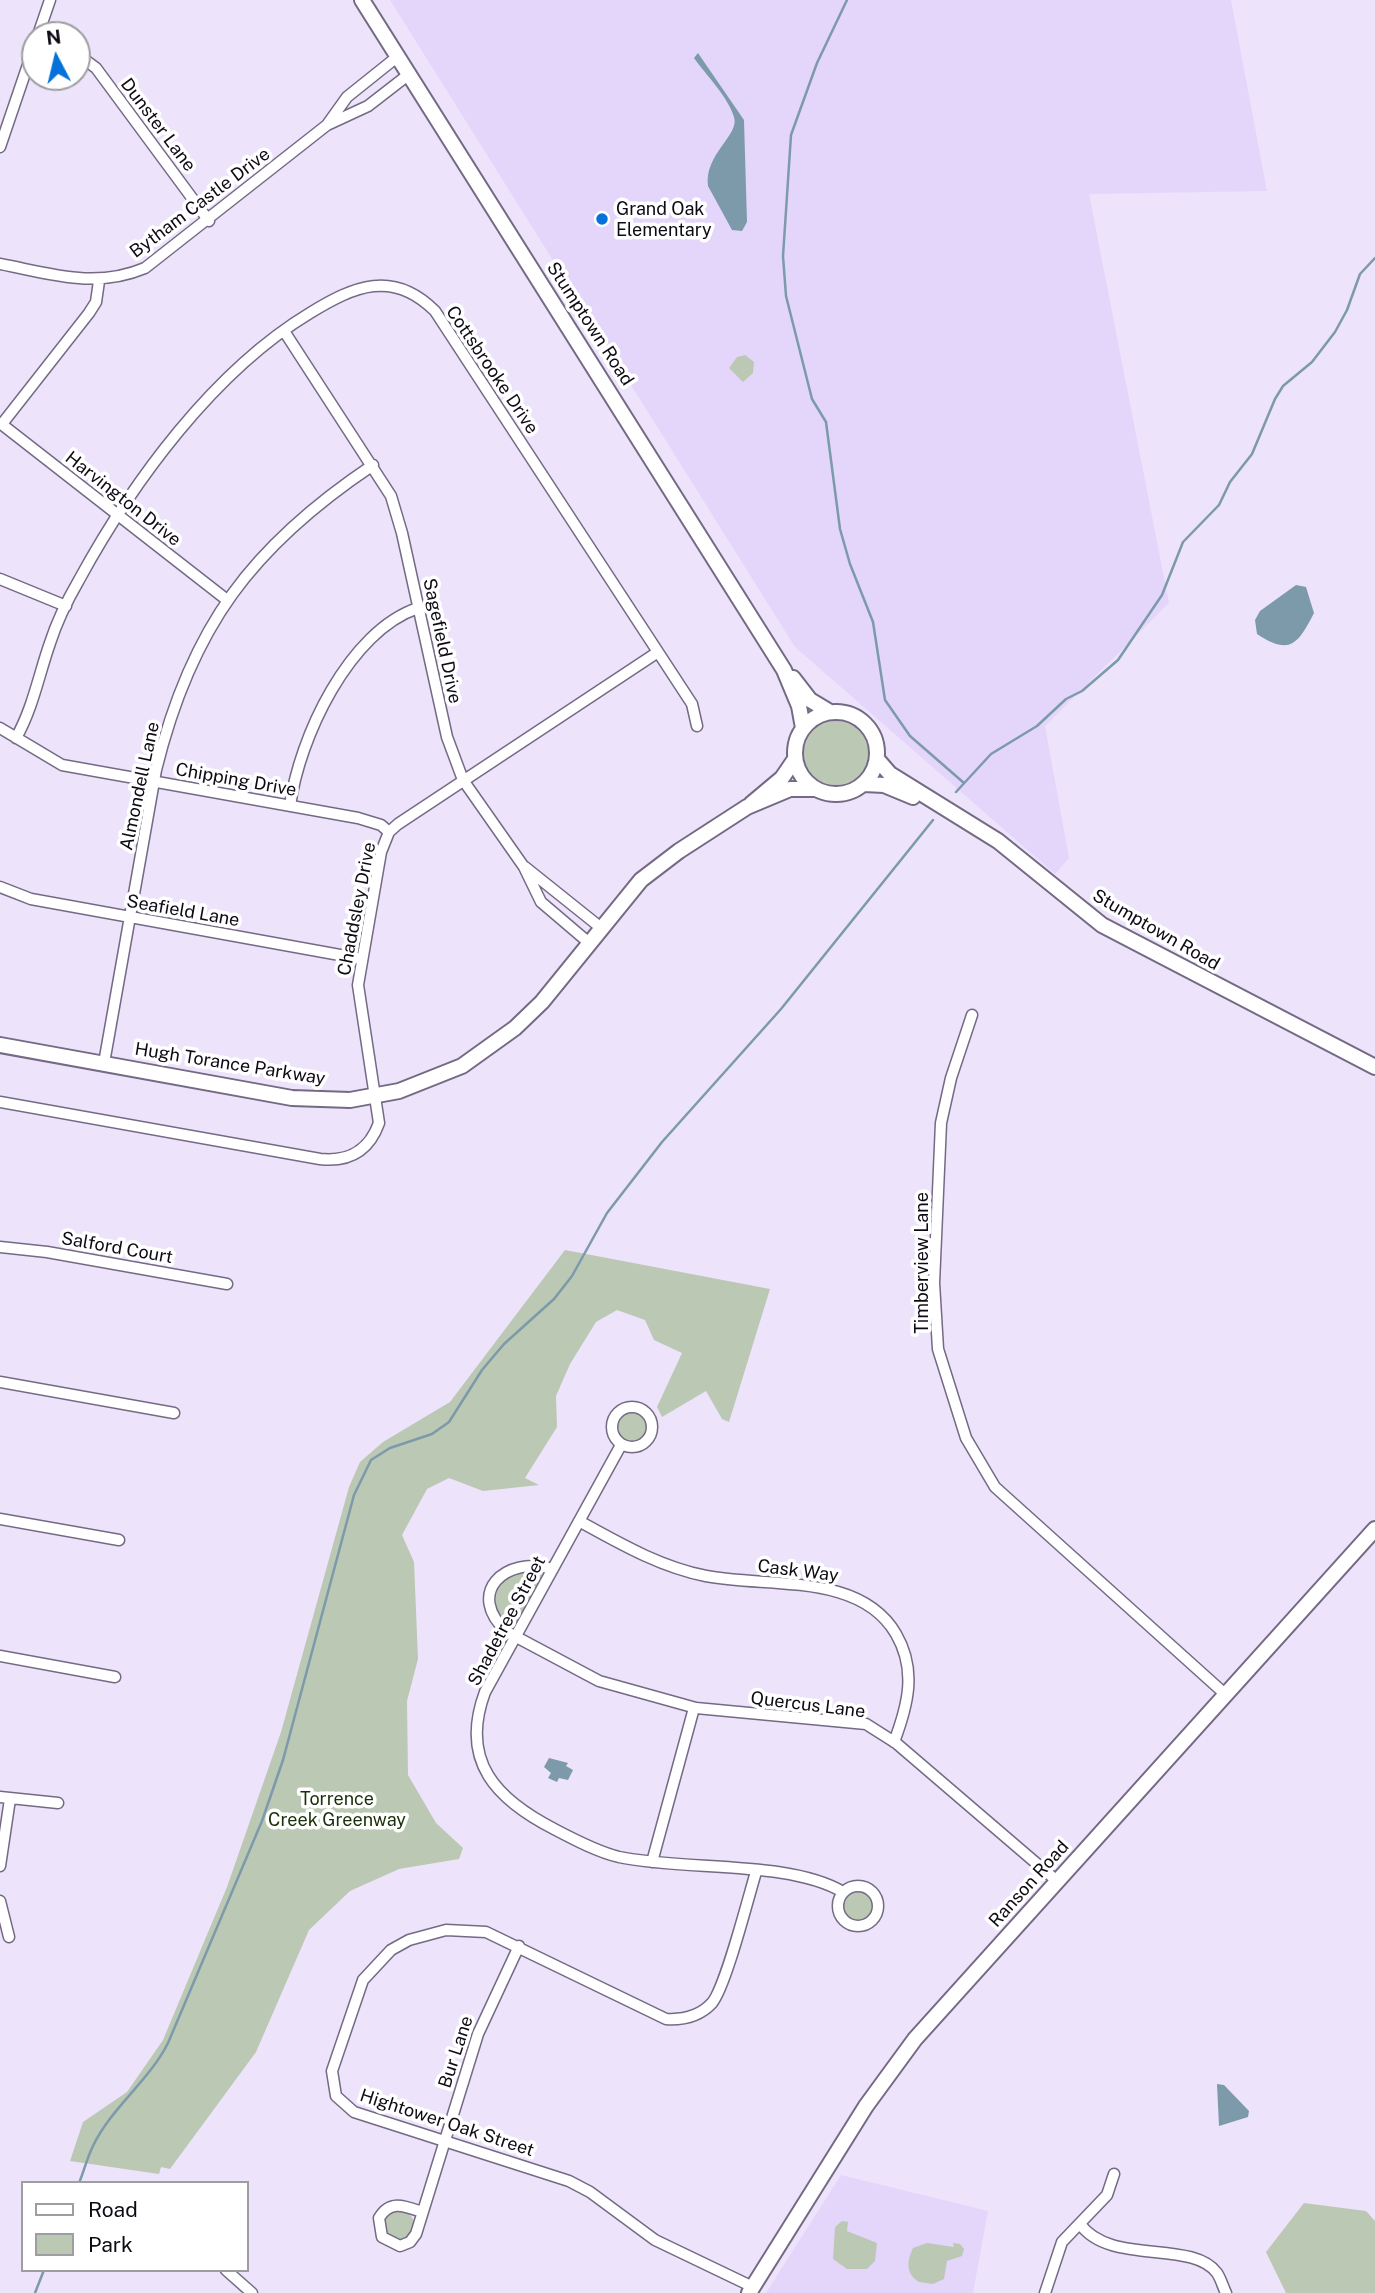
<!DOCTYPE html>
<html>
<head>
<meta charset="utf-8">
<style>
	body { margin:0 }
	#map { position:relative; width:1375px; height:2293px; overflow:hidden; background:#ede3fb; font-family:"Public Sans",sans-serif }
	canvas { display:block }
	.legend { position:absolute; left:21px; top:2181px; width:228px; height:91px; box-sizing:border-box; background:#fff; border:2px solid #9f9da1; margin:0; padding:9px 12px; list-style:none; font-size:21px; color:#0e0a13 }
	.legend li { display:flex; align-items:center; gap:14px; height:35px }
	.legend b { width:35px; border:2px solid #9f9da1 }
	.north { position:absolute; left:21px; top:21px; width:70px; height:70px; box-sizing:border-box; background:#fff; border:2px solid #9f9da1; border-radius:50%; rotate:353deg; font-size:19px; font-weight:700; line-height:28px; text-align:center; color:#0e0a13 }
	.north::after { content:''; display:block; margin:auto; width:24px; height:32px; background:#0572d9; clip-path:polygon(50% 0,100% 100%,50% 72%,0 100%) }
</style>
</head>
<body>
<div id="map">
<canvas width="1375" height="2293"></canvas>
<ul class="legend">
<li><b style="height:9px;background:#fff"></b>Road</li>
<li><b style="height:19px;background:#bbc8b4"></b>Park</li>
</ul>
<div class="north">N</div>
</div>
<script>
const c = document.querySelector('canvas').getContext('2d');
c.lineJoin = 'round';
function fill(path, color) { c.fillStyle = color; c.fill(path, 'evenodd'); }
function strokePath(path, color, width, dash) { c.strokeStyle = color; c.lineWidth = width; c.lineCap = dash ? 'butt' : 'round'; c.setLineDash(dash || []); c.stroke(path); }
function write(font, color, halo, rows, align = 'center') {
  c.font = font + ' "Public Sans",sans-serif'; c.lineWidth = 7; c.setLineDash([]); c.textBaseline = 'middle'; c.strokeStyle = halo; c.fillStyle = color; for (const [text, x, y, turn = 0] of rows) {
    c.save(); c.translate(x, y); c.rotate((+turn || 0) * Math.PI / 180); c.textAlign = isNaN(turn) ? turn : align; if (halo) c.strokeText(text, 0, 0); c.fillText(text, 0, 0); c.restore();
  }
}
fill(new Path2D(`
	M390,0h841l36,191 -178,3 80,409 -124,123 24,132 -14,16 -260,-227z
	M841,2175l147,36 -15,82h-207z`), '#e4d6fa');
fill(new Path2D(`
	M745,355l9,7 -1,11 -10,9 -14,-14 8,-11z
	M804 753a32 32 0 1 1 64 0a32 32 0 1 1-64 0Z
	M565,1250l205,39 -41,133 -7,-3 -16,-28 -44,26 -5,-10 25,-54 -28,-13 -9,-20 -28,-10 -21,12 -26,42 -14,32 1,31 -32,51 14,7 -56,6 -34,-13 -22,11 -25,46 12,27 4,97 -11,42 1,74 28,48 27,25 -4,11 -60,10 -49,22 -41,39 -53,122 -86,117 -9,-2 -2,7 -89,-13 13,-39 44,-30 36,-52 64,-153 54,-155 68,-245 11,-25 23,-20 67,-40z
	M618 1427a15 15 0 1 1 30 0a15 15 0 1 1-30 0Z
	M526,1568l16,4 1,5 -28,50 -4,1 -15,-19c-3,-24 10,-31 30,-41z
	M843 1906a15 15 0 1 1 30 0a15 15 0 1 1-30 0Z
	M1304,2203l62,8 9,10v72h-89l-20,-41z
	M384 2225a15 15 0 1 1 30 0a15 15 0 1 1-30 0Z
	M842,2221l6,1 -1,9 30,12 -2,18 -8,8h-20l-14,-10 2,-32z
	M927,2243l27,4 -1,-4 7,1 4,5 -2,7 -15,5 -3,18 -11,5 -14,-2c-14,-9 -12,-21 -6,-34z`), '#bbc8b4');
fill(new Path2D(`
	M698,53l46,67 3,102 -5,9 -10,-1 -24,-44c-4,-32 32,-51 26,-69 -6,-20 -27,-41 -40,-59z
	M1296,585l10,2 8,26c-16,31 -24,43 -57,21l-2,-14 5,-9z
	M549,1758l19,5 -2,3 7,4 -5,10 -9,-2 -2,4 -9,-4 3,-5 -7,-6z
	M1217,2084l7,1 25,26 -1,6 -29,9z`), '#7c9aaa');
strokePath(new Path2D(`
	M847,0l-30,63 -26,72 -8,121 3,40 26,103 14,23 14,107 10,35 23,58 12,78 25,36 54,47
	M956,792l35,-38 46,-28 29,-27 16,-8 36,-31 44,-65 21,-53 36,-37 11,-23 22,-28 23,-55 8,-13 29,-24 23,-30 12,-22 13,-36 15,-16
	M79,2183c5,-12 8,-25 14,-37 18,-38 56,-65 75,-103l94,-222 21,-61 71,-265 17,-35 19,-12 42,-14 17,-12 33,-52 22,-26 50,-45 18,-23 35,-63 55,-71 119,-133 152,-189
	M35,2293l9,-23`), '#7c9aaa', 2.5);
const street = new Path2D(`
	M38,35l12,-35
	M77,54l19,14 113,153
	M327,125l41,-19 40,-31
	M0,147l35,-103
	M0,264c52,10 95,25 145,4l182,-143 20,-28 50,-40
	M284,331l107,165 11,37 45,204 16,43 61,87 17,35 47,40
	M0,423l227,177
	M2,424l87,-111 7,-11 3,-21
	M0,579l66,27
	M0,728l62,37 296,53 23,7 8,7
	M16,738c17,-30 23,-64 34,-95 7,-22 18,-44 29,-63 54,-99 135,-209 231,-267 44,-27 83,-44 125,-2l257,393 5,22
	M290,806c9,-68 59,-175 128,-198
	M525,867l75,60
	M0,887l31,12 331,60
	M972,1015l-21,63 -10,45 -7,160 4,66 28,89 29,49 230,207
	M104,1063l52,-293c35,-143 96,-224 217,-305
	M0,1102l320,57c29,3 49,-8 59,-36l-21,-138 23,-133 8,-20 9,-8 260,-172
	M0,1247l47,5 180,32
	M0,1382l174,31
	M612 1427a20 20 0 1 1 40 0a20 20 0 1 1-40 0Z
	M621,1445l-136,247c-26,70 12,108 71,138 19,10 42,22 63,27 66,14 170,3 224,35
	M0,1519l119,21
	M579,1521c40,22 81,46 127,55 62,12 154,-4 190,58 21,36 12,71 -2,108
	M553,1569c-49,-14 -88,25 -46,63l92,49 97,27 170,16 30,19 161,138
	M0,1656l115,21
	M0,1797l58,6
	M652,1862l42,-154
	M0,1866l10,-67
	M838 1906a20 20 0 1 1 40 0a20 20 0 1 1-40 0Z
	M0,1901l9,36
	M422,2212c-17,-6 -32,-13 -43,6l3,19 18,9 10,-4 6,-8 62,-200 41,-88
	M1080,2224c30,42 112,15 137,49 4,6 6,14 9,20
	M226,2270l26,23
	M753,2287l-98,-47 -65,-48 -21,-11 -215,-69 -18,-16 -4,-25 31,-91 28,-30 18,-10 37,-10 40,2 180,87c17,1 34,-3 46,-16 14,-17 36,-105 44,-131
	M1045,2293l17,-51 45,-47 7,-21`);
const secondary = new Path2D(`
	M362,0l422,670 15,36 4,22
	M793,678l17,22 20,12
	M795 753a41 41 0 1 1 82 0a41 41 0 1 1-82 0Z
	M877,759l13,15 108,67 104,84 273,142
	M864,784l20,1 29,12
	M751,804l31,-26 13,-19
	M0,1045l292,53 58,2 49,-9 63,-25 53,-38 27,-26 99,-122 38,-29 68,-44 43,-18h26
	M749,2293l117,-187 49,-67 460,-510`);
strokePath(street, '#746a84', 13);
strokePath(secondary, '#746a84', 18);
strokePath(street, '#fff', 10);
strokePath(secondary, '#fff', 14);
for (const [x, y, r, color] of [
	[602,219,7,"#0572d9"]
]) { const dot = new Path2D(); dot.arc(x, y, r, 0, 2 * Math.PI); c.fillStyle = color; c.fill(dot); strokePath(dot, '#fff', 2.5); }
write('18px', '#0e0a13', '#fff', [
	["Dunster Lane",158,125,53],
	["Bytham Castle Drive",200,203,-37],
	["Stumptown Road",590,324,57],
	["Cottsbrooke Drive",492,370,56],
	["Harvington Drive",123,499,38],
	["Sagefield Drive",442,641,78],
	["Chipping Drive",236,780,10],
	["Almondell Lane",140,786,-78],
	["Chaddsley Drive",357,909,-79],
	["Seafield Lane",183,911,10],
	["Stumptown Road",1156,930,30],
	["Hugh Torance Parkway",230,1064,9],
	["Salford Court",117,1248,10],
	["Timberview Lane",922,1263,-90],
	["Cask Way",798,1571,7],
	["Shadetree Street",507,1621,-62],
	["Quercus Lane",808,1705,7],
	["Ranson Road",1029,1884,-48],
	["Bur Lane",456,2052,-72],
	["Hightower Oak Street",447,2123,18]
]);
write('18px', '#0e0a13', '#fff', [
	["Grand Oak",616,209],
	["Elementary",616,230]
], 'left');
write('18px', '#193008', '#fff', [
	["Torrence",337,1799],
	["Creek Greenway",337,1820]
]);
</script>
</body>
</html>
